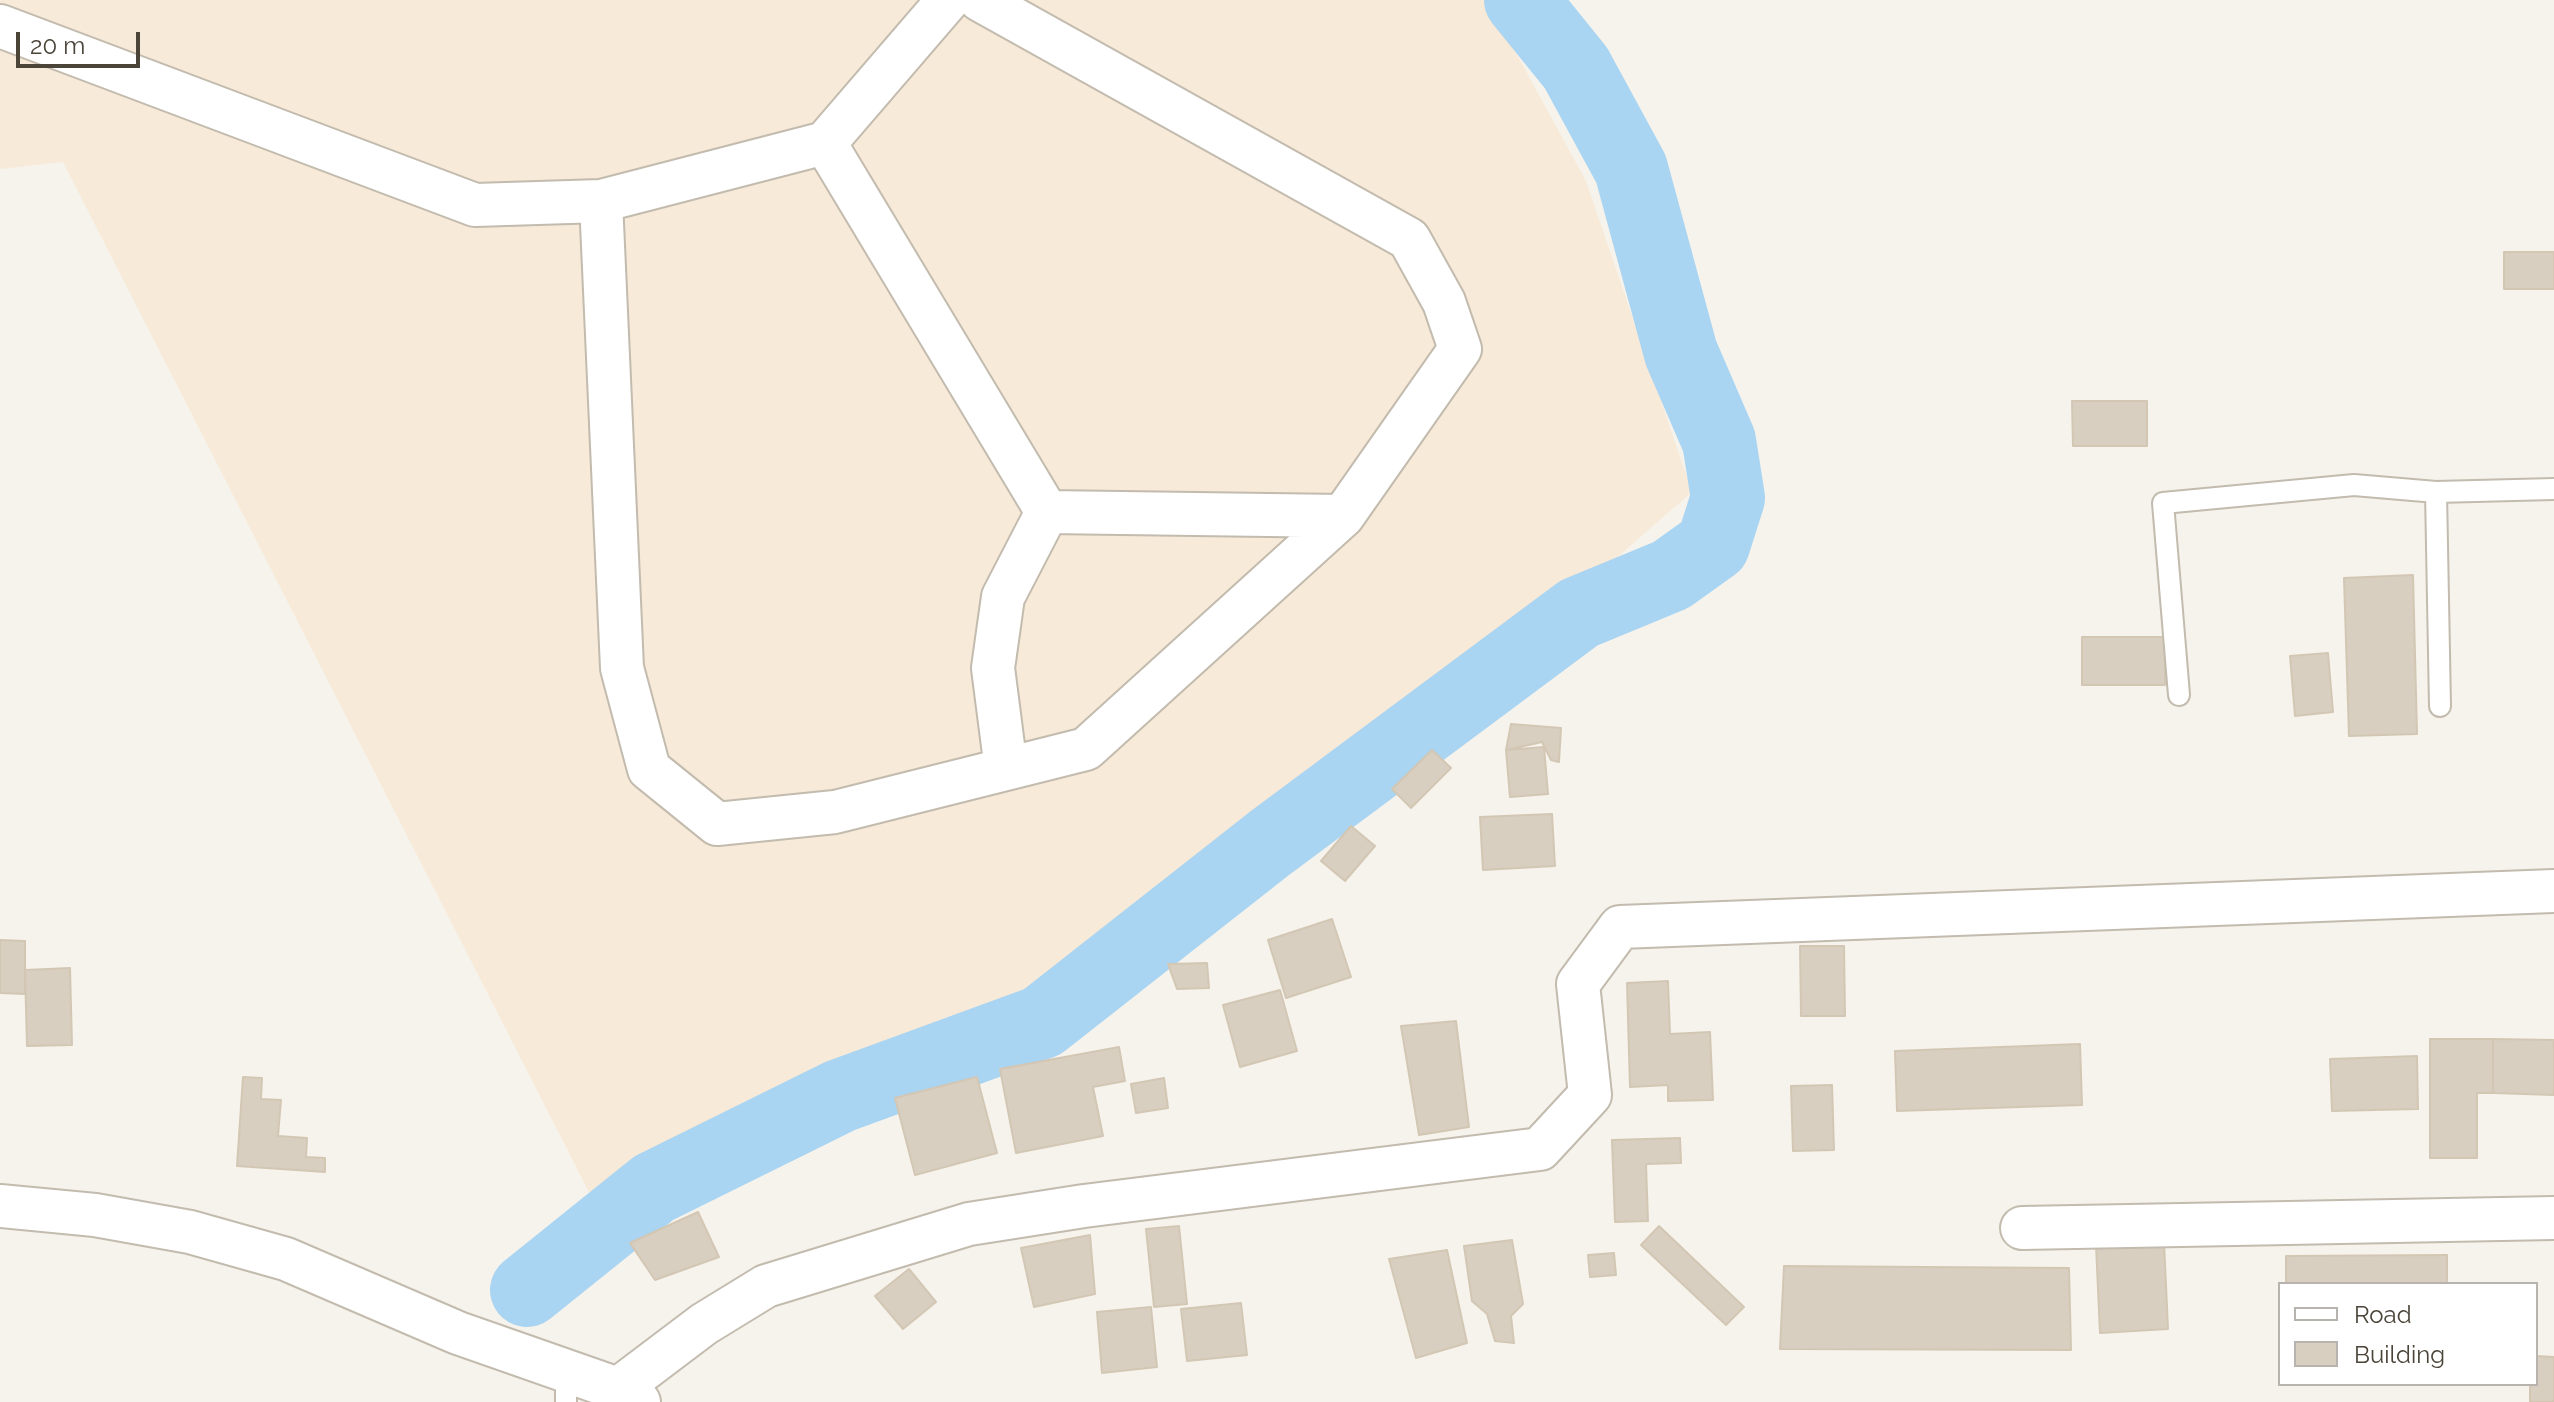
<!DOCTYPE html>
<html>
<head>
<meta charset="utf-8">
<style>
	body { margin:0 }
	#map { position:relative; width:2554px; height:1402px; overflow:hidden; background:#f6f3ec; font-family:Raleway,sans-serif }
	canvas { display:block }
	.legend { position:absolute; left:2278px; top:1282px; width:260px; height:104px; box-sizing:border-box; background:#fff; border:2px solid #b7b4b0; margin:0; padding:10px 14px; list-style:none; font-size:24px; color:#4b4439 }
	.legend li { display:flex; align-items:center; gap:16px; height:40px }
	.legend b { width:40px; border:2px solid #b7b4b0 }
	.scale { position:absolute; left:16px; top:32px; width:124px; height:36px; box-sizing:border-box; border:4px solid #4b4439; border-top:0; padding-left:10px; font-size:24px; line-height:28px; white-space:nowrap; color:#4b4439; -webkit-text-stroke:6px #fff; paint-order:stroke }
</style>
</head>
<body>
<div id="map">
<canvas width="2554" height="1402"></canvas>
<ul class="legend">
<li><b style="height:10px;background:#fff"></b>Road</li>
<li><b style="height:22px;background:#d8cfc1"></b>Building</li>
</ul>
<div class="scale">20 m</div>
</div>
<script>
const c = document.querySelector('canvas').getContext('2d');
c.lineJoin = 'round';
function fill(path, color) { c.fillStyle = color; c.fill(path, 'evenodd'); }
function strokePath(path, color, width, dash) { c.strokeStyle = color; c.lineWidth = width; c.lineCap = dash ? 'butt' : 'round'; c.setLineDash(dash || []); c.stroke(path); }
fill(new Path2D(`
	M0,0h1487l99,181 106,311 -608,530 -278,114 -193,103 -550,-1077 -63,7z`), '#f7ead8');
strokePath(new Path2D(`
	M527,1290l127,-102 186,-92 202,-74 228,-179 309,-230 92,-38 42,-30 15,-47 -9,-57 -38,-88 -50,-184 -55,-101 -55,-68`), '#a9d4f2', 74);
const building = new Path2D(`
	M2504,252h50v37h-50z
	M2072,401h75v45h-74z
	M2413,575l4,159 -68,2 -5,-158z
	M2082,637h83v48h-83z
	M2328,653l5,59 -38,4 -5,-60z
	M1511,724l50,4 -2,34 -8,-2 -9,-18 -36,8z
	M1544,747l4,47 -38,3 -4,-47z
	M1432,750l19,18 -40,40 -19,-19z
	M1552,814l3,52 -72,4 -3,-53z
	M1351,826l24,20 -30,35 -24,-20z
	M1332,919l19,58 -65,21 -18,-58z
	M0,940l25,1v53l-25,-1z
	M1800,946h44l1,70h-44z
	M1207,963l2,25 -32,1 -9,-25z
	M70,968l2,77 -45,1 -2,-76z
	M1668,981l2,53 40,-2 3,68 -45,1v-16l-38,2 -3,-104z
	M1280,990l17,61 -57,16 -17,-62z
	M1456,1021l13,106 -50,8 -18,-109z
	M2430,1039h63v54h-16v65h-47z
	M2493,1039l61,1v55l-61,-2z
	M2080,1044l2,61 -185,6 -2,-60z
	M1119,1047l6,34 -32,6 10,49 -87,17 -16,-84z
	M2417,1056l1,53 -86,2 -2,-52z
	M243,1077l19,1 -1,21 20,1 -3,36 29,2 -1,19 19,1v14l-88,-6z
	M977,1077l20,76 -82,22 -20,-77z
	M1164,1078l4,30 -32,5 -5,-29z
	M1832,1085l2,65 -41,1 -2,-65z
	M1680,1138l1,25 -35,1 2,57 -33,1 -3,-82z
	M698,1212l21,45 -64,23 -25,-37z
	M1179,1226l8,78 -33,3 -8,-78z
	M1659,1226l85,81 -18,18 -85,-80z
	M1090,1235l5,59 -61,13 -13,-59z
	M1512,1240l11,64 -12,12 3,27 -19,-2 -8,-27 -15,-13 -8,-55z
	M2164,1242l4,87 -68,4 -4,-88z
	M1447,1250l20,93 -51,15 -27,-99z
	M1614,1253l2,22 -26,2 -2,-22z
	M2447,1255v29h-161v-28z
	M1784,1266l285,2 2,82 -291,-1z
	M909,1269l27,33 -33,27 -28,-33z
	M1241,1303l6,52 -60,6 -6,-52z
	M1151,1307l6,60 -55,6 -5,-61z
	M2536,1356l18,1v45h-24v-18h6z`);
fill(building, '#d8cfc1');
strokePath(building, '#d3c7b4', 2);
const service = new Path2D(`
	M2436,492l4,214
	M2179,695l-16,-192 191,-18 82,7 118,-3
	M566,1402v-31`);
const minor = new Path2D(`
	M0,26l475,179 126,-4 224,-58 123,-143
	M825,143l222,369 -44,85 -10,71 13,101
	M601,201l21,467 27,101 68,55 118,-12 251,-63 257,-233 117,-167 -16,-47 -35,-63 -429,-239
	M1047,512l296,4
	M0,1206l95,9 95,17 96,27 172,74 160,56 21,13
	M2022,1228l532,-10
	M618,1389l86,-65 62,-38 203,-62 115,-18 456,-57 50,-54 -12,-111 42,-57 934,-36`);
strokePath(service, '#c2bbae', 24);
strokePath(minor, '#c2bbae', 46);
strokePath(service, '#fff', 20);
strokePath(minor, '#fff', 42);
</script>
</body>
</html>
